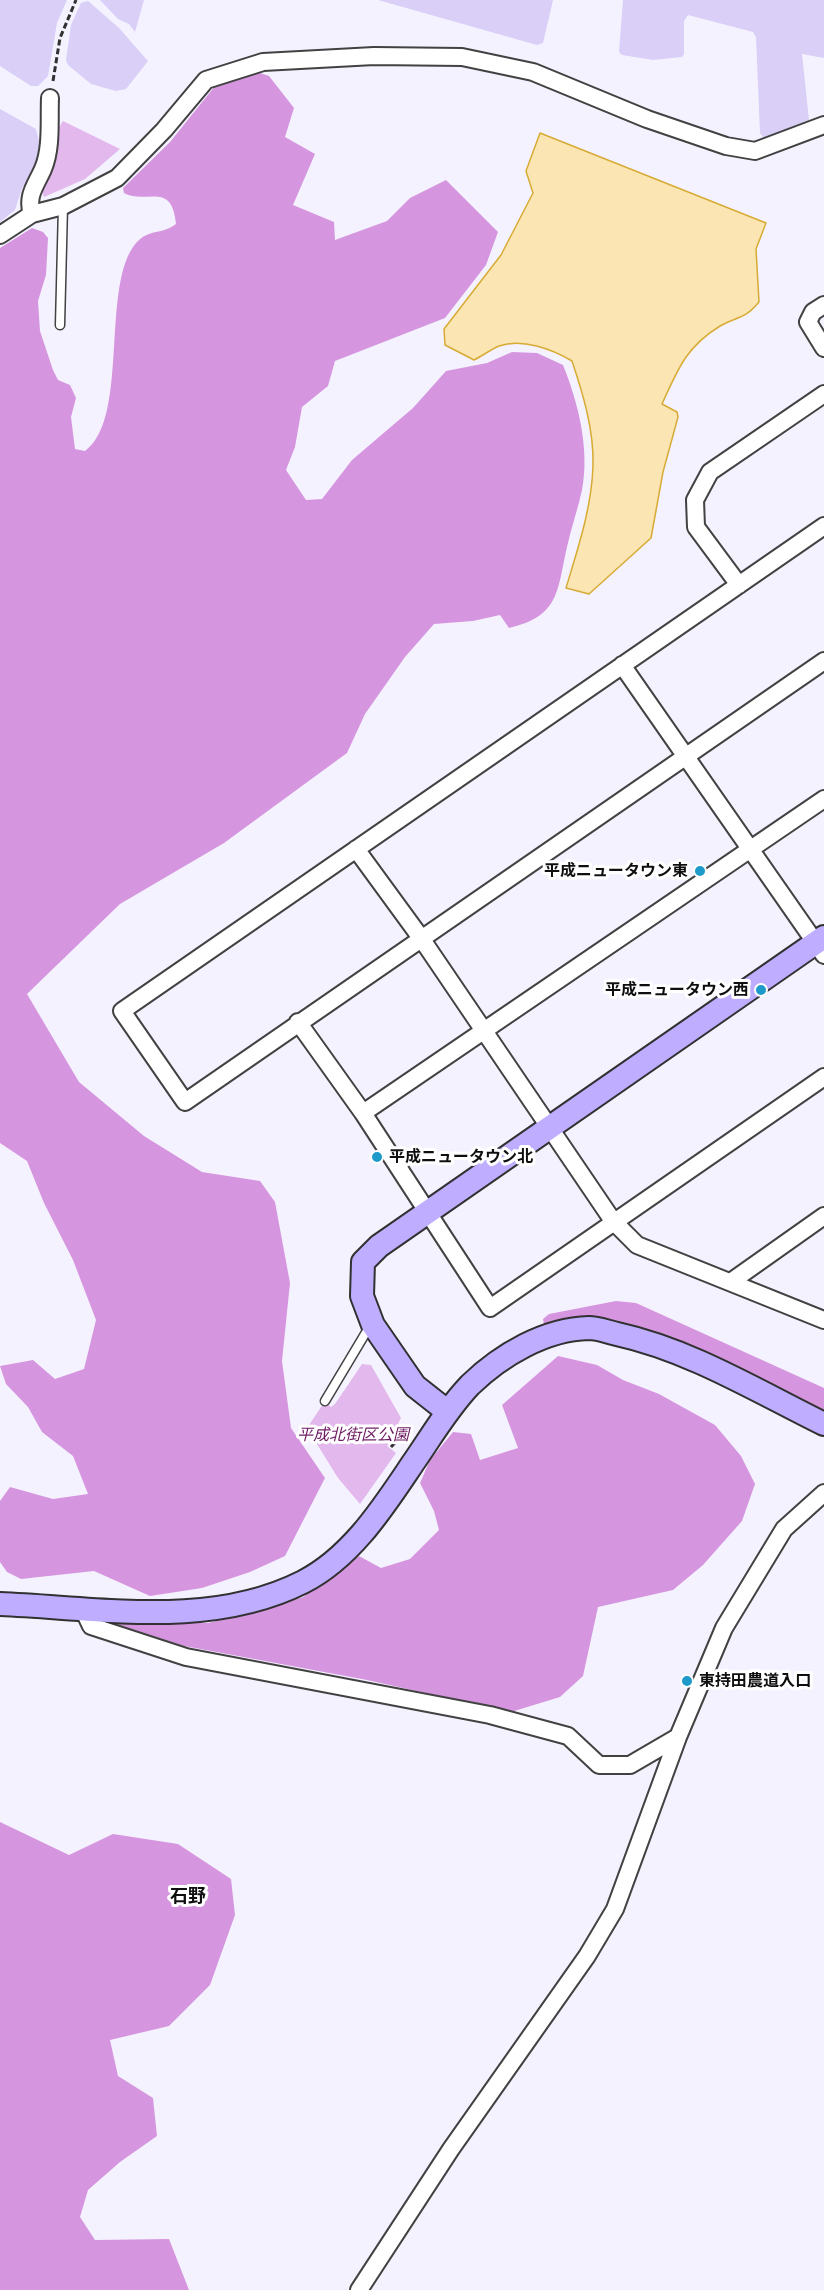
<!DOCTYPE html>
<html>
<head>
<meta charset="utf-8">
<style>
	body { margin:0 }
	canvas { display:block; background:#f4f2ff }
</style>
</head>
<body>
<canvas width="824" height="2290"></canvas>
<script>
const c = document.querySelector('canvas').getContext('2d');
c.lineJoin = 'round';
function fill(path, color) { c.fillStyle = color; c.fill(path, 'evenodd'); }
function strokePath(path, color, width, dash) { c.strokeStyle = color; c.lineWidth = width; c.lineCap = dash ? 'butt' : 'round'; c.setLineDash(dash || []); c.stroke(path); }
function write(font, color, halo, rows, align = 'center') {
  c.font = font + ' Literata,"Noto Sans JP",serif'; c.lineWidth = 6; c.setLineDash([]); c.textBaseline = 'middle'; c.strokeStyle = halo; c.fillStyle = color; for (const [text, x, y, turn = 0] of rows) {
    c.save(); c.translate(x, y); c.rotate((+turn || 0) * Math.PI / 180); c.textAlign = isNaN(turn) ? turn : align; if (halo) c.strokeText(text, 0, 0); c.fillText(text, 0, 0); c.restore();
  }
}
fill(new Path2D(`
	M0,0h67l-10,23 -9,53 -10,10h-7l-31,-20z
	M100,0h44l-9,32 -6,-8 -11,-5z
	M378,0h175l-10,43 -6,2z
	M623,0h201v58l-22,-4 7,66 -45,18 -4,-5 -4,-96 -3,-5 -65,-17 -4,6v33l-2,3 -29,3 -31,-5 -3,-3z
	M88,1l31,27 29,33 -22,28 -10,2 -25,-7 -23,-19 -2,-5 5,-35 10,-22z
	M0,109l36,20 5,20 -9,28 -10,11 -7,22 -15,12z`), '#d9cff7');
fill(new Path2D(`
	M63,121l57,28 -35,30 -41,18 -3,-9c15,-21 8,-47 22,-67z
	M362,1364l9,1 30,53 -14,28 9,7 -36,51 -22,-26 -31,-50 18,-27 6,6 4,-3z`), '#e3b8ed');
fill(new Path2D(`
	M257,72l12,4 25,32 -9,29 30,17 -22,51 41,17 1,18 52,-19 23,-23 36,-18 52,52 -12,33 -41,53 -110,43 -7,25 -26,21 -7,40 -9,23 20,30 16,-1 30,-39 61,-52 33,-37 41,-8 25,-11 25,1 26,12c15,37 27,84 19,125 -4,19 -11,38 -15,57 -10,44 -7,69 -58,81l-9,-13 -27,6 -39,3 -29,33 -40,57 -18,39 -123,90 -104,61 -93,90 52,88 65,54 58,36 58,9 15,21 15,81 -8,78 9,67 34,50 -40,78 -35,16 -48,16 -52,8 -56,-25 -73,8 -14,-7 -7,-10v-61l10,-14 43,12 35,-5 -15,-38 -31,-24 -14,-25 -22,-23 -6,-18 33,-6 22,19 29,-10 12,-49 -23,-60 -29,-57 -17,-42 -27,-18v-895l32,-20 11,4 5,6 -2,37 -8,26 2,30 13,39 5,10 12,5 6,13 -5,19 4,32 10,2c45,-33 15,-166 51,-208 14,-15 26,-8 40,-19 -4,-44 -30,-19 -52,-31l-1,-5 47,-46 45,-56z
	M616,1301l20,2 188,85v23l-52,-27 -21,-4 -122,-56 -20,-3 -59,6 -6,-2 -1,-6 6,-5z
	M558,1356l39,9 26,15 36,14 56,31 26,31 14,28 -13,37 -39,44 -30,25 -75,17 -15,69 -23,21 -49,15 -144,-32 -188,-35 -73,-19v-8l102,5 56,-13 39,-13 56,-41 22,12 29,-9 29,-29 -5,-19 -14,-28 10,-23 23,-28 18,2 9,26 38,-12 -16,-43z
	M0,1822l69,33 44,-21 65,10 53,35 4,36 -25,70 -41,41 -59,14 8,36 35,22 4,38 -37,26 -32,28 -8,27 15,23 74,-1 20,51h-189z`), '#d696df');
const water = new Path2D(`
	M540,133l226,90 -10,26 3,53c-15,18 -21,14 -39,24 -34,21 -42,43 -58,78l15,8 1,5 -15,55 -12,66 -62,56 -23,-6c12,-40 26,-81 27,-123 1,-35 -10,-71 -21,-104 -20,-12 -50,-23 -73,-15 -9,4 -17,10 -25,14l-29,-15 -1,-16 57,-74 32,-62 -7,-22z`);
fill(water, '#fae5b3');
strokePath(water, '#d7ab34', 1.5);
const lane = new Path2D(`
	M60,325l3,-119
	M325,1401l46,-77`);
const street = new Path2D(`
	M32,214c-6,-18 4,-29 11,-45 9,-21 6,-48 7,-71
	M0,235l32,-21 31,-8 54,-28 47,-48 42,-50 57,-18 111,-6 88,1 71,15 114,47 79,27 29,5 69,-26
	M824,305l-11,7 -5,10 16,26
	M824,526l-702,485 63,91 639,-441
	M739,585l-43,-58 -1,-27 15,-28 114,-78
	M622,665l202,290
	M356,849l65,89 192,283 24,24 187,75
	M298,1022l65,91 127,195 334,-231
	M363,1113l461,-314
	M732,1281l92,-65
	M82,1607l9,19 95,31 304,58 78,21 31,29h31l48,-28
	M359,2290l92,-141 136,-193 28,-47 63,-172 46,-109 60,-99 40,-36`);
const secondary = new Path2D(`
	M448,1412l-33,-26 -42,-61 -11,-29 1,-34 16,-16 445,-309
	M0,1604c100,4 210,25 303,-22 49,-25 81,-76 110,-119 18,-26 35,-55 57,-78 31,-30 75,-56 119,-57 9,0 19,4 28,6 73,16 140,57 207,90`);
strokePath(lane, '#424242', 11);
strokePath(street, '#424242', 20);
strokePath(secondary, '#313131', 26);
strokePath(new Path2D(`
	M53,81l7,-43 16,-38
	M391,1447l20,-21`), '#313131', 3, [6, 3]);
strokePath(lane, '#fff', 8);
strokePath(street, '#fff', 16);
strokePath(secondary, '#bfadff', 22);
for (const [x, y, r, color] of [
	[700,871,6,"#1d99ca"],
	[761,990,6,"#1d99ca"],
	[377,1157,6,"#1d99ca"],
	[687,1681,6,"#1d99ca"]
]) { const dot = new Path2D(); dot.arc(x, y, r, 0, 2 * Math.PI); c.fillStyle = color; c.fill(dot); strokePath(dot, '#fff', 2); }
write('bold 16px', '#0f0f0f', '#fff', [
	["平成ニュータウン東",688,871],
	["平成ニュータウン西",749,990],
	["平成ニュータウン北",389,1157,"left"],
	["東持田農道入口",699,1681,"left"]
], 'right');
write('italic 16px', '#6d1a62', '#fff', [
	["平成北街区公園",353,1435]
]);
write('bold 18px', '#0f0f0f', '#fff', [
	["石野",188,1897]
]);
</script>
</body>
</html>
